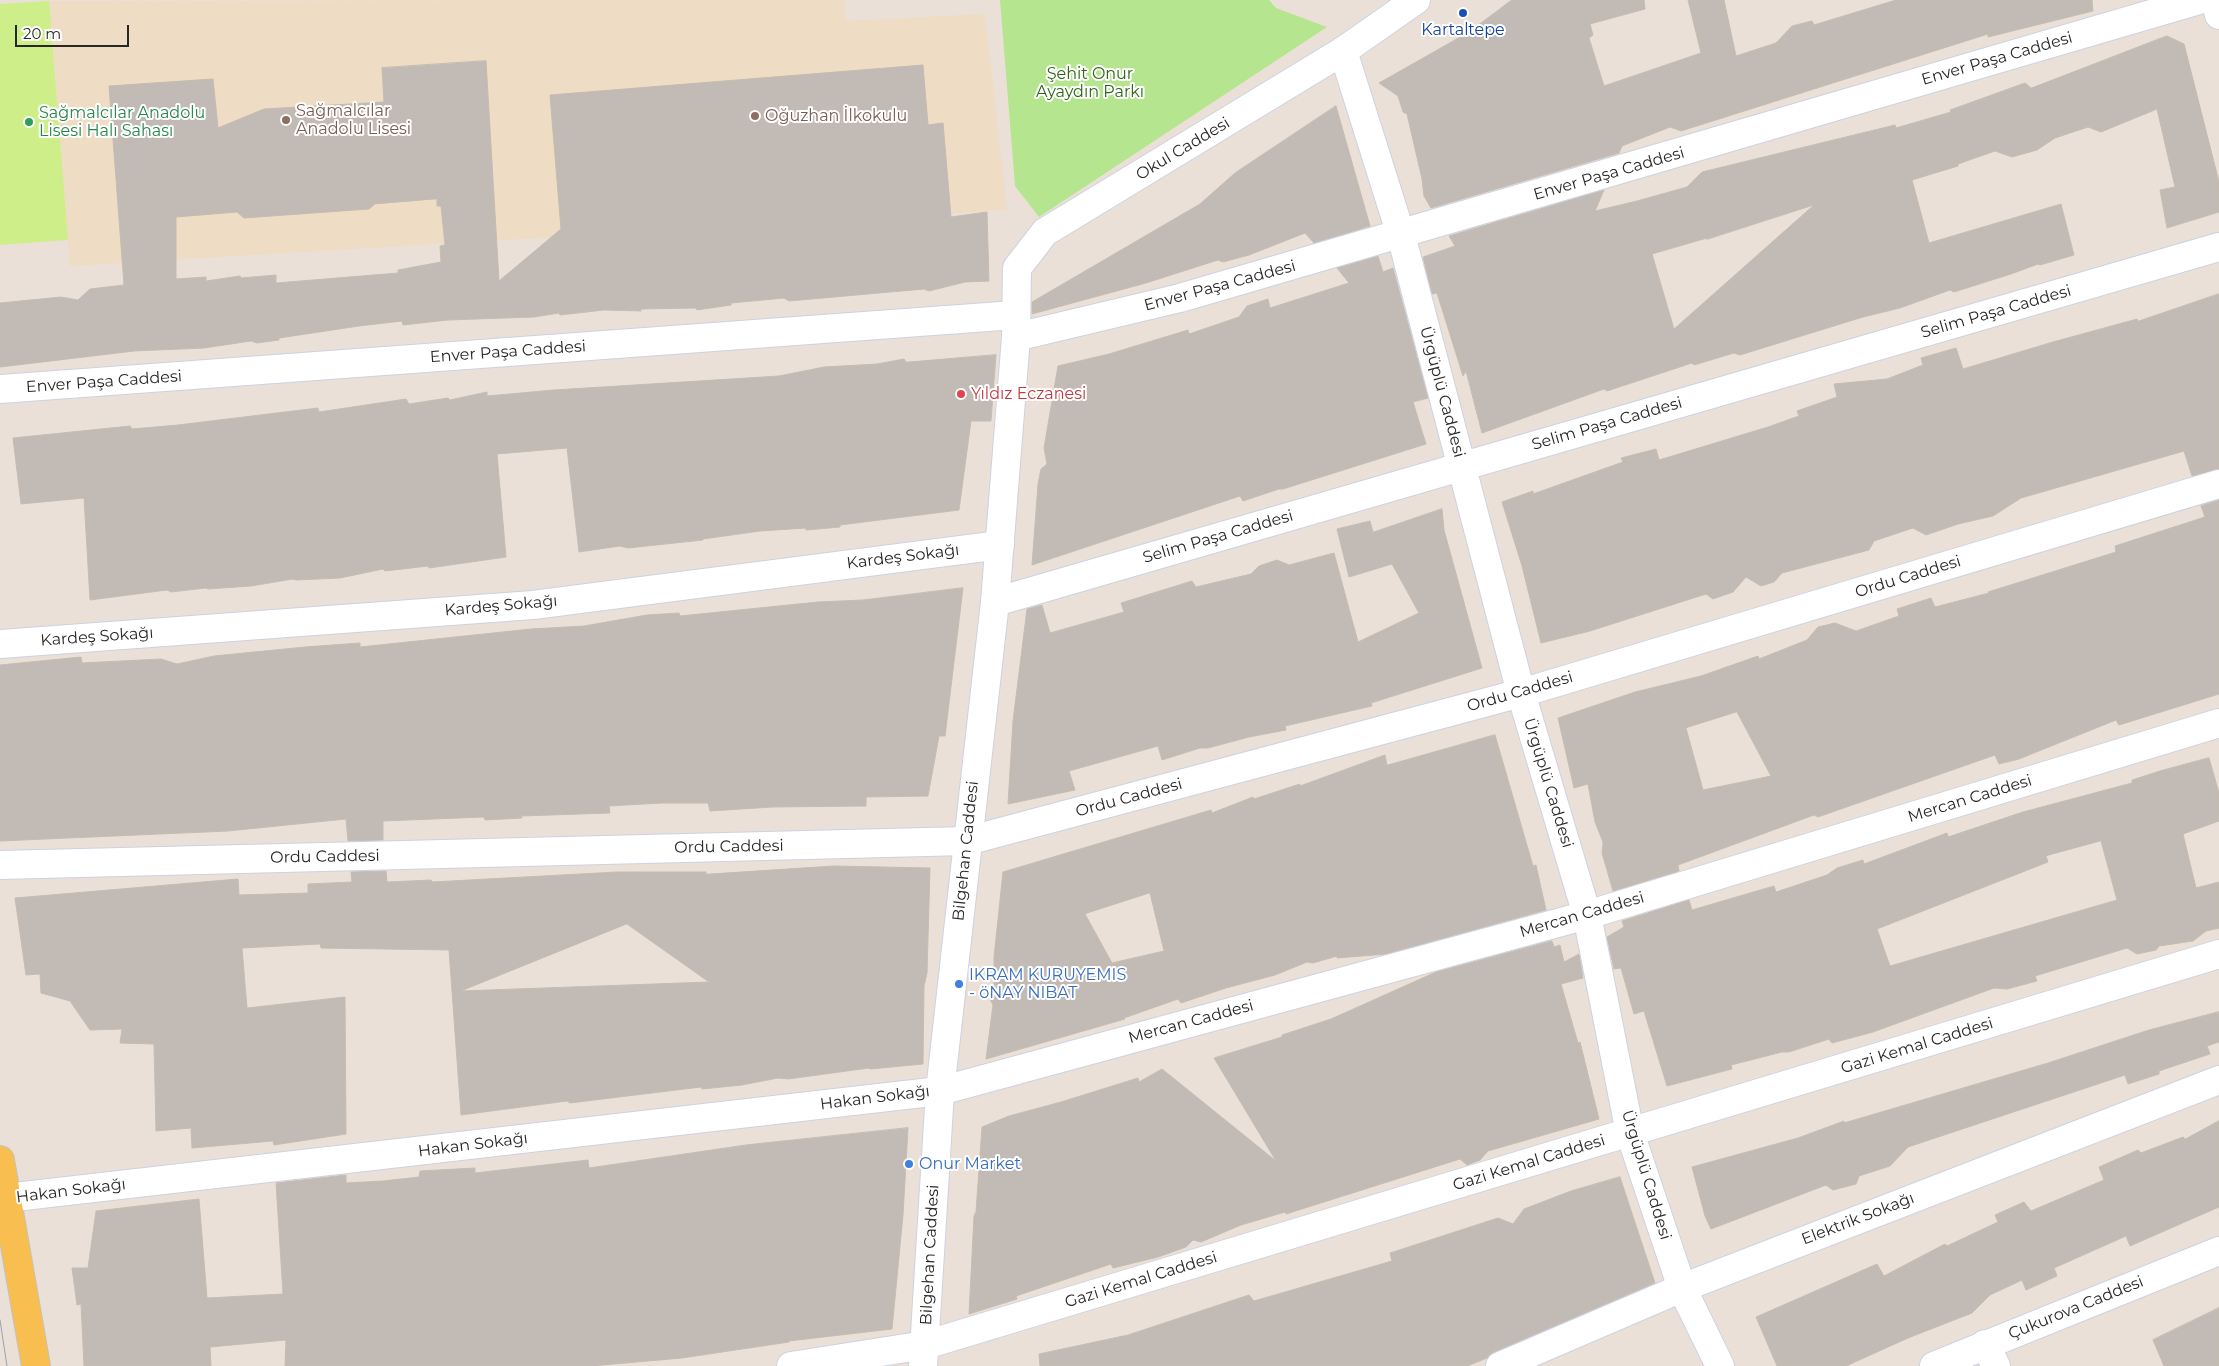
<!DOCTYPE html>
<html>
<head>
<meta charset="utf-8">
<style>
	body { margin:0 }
	#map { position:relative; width:2219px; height:1366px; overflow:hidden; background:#ebe0d7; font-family:Montserrat,sans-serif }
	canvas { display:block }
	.scale { position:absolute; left:15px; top:25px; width:114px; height:22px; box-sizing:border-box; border:2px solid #272727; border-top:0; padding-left:6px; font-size:15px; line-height:18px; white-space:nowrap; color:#272727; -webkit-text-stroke:4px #fff; paint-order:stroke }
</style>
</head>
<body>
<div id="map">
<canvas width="2219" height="1366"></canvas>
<div class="scale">20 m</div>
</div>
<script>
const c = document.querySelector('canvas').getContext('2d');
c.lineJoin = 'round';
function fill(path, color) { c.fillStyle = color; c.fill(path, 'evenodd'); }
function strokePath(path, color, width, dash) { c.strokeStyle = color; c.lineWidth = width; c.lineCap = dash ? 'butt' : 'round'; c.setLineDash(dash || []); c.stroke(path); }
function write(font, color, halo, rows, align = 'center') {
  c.font = font + ' Montserrat,sans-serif'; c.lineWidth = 4; c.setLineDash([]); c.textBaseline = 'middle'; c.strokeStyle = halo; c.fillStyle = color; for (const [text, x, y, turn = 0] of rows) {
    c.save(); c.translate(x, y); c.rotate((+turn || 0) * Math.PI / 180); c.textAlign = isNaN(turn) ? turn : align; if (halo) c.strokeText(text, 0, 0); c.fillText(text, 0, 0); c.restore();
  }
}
fill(new Path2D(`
	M844,0l2,21 139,-7 22,196 -937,56 -21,-265z`), '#eedcc4');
fill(new Path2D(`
	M1000,0h269l7,8 51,19 -288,190 -24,-31z`), '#b6e58f');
fill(new Path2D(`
	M49,1l19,239 -68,5v-241z`), '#ceee8a');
const building = new Path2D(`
	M1512,0h132l1,9 -55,15 3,11 -4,3 15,48 97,-33 -13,-53h36l12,56 40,-13 16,-17 20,-5 2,4 82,-25h196l1,11 -105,26v-3l-307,97 -11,-4 -48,19 -3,7 -188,55 -7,-12 -2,-17 -15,-65 -4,-2 -5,-16 -19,-13 90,-51z
	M2167,36l17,8 35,138v30l-52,16 -7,-38 15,-3 -18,-78 -56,23 -13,-5 -33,11 -18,12 -25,7 -17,-6 -37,13v2l-46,14 17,63 132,-39 13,51 -34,10 -2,-1 -27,10 -57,18 -4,-2 -50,18 -37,9 -123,38 -6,-2 -40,12 -2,-2 -85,28 -3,-2 -122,44 -16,-62 -3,5 -26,-83 -5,1 -9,-37 32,-11 -6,-10 155,-46 -9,21 42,-10 50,-14 15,-15 193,-47 1,3 55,-16 -1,-2 75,-27 6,5zM1814,205l-140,124 -22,-75 55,-16v1z
	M486,61l13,220 62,-52 -11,-134 373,-30 5,60 15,-2 8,94 36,-5 2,69 -24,1 -36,9 -5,-2 -135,12 -5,-3 -53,5v2l-34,5 -1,-2 -55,1v2l-37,-1 -44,5 -1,-2 -25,4 -86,3 -45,5 -1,-4 -43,5 -80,12v2l-22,3 -6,-2 -47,7 -70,3 -134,16v-64l61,-6 17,3 12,-11 34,-4 -15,-199 104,-7 5,49 46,-19 120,-7 -2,-34zM437,199v7h4l4,39 -5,1 1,16 -43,8v3l-122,10v-8l-35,3 -1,-2 -34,5v-4l-30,2v-62l61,-5 7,6 69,-5 56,-4 6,-5z
	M1336,106l34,120 -56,17 -9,-10 -56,22 -26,7 -5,-2 -72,23 -114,31v-12l168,-98 35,-31z
	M1378,256l5,16 10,-4 35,130 -15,4 13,42 -143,45h-4l-36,12 -3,-5 -208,69 6,-81 3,-15 6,-5 -3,-16 14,-82 51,-12 79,-24 1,4 50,-17 8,-11 21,-7 2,9 79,-25 -12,-15z
	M2219,294v175l-27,7 -8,-25 -163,47 -28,18 -35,8 -32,11 -13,-7 -39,13 -5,9 -87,23 -8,9 -13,4 -15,-9 -13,15 -20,7 -7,-5 -116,37 -49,12 -19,-77 -20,-64 31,-11v3l90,-32 -2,-4 35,-9 3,11 109,-33 31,-11 -2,-5 40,-14 -3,-13 53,-5 36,-14 -2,-7 35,-10 7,21 90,-27 84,-23 1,2z
	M996,355l-5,66h-20l-12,89 -119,15v2l-34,3v-2l-46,3 -57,8v1l-75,8 -8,-2 -41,6 -12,-104 -70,6 9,103 -77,11 -1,-2 -43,5 -2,-2 -43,9 -44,2 -3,-1 -42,7 -43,3 -2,-1 -35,4 -4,-2 -77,10 -6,-102 -63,6 -8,-66 117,-12 2,3 46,-4 140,-17 1,4 87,-13 3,5 39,-6 2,2 37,-8v4l67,-6 225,-14 45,-9 53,-3 27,-5 2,3z
	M2219,500v194l-100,31 -3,-5 -97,39 -20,5 -4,-9 -177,62 -4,-2 -136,50 1,6 -66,20 -11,-38 1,-11 -8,-20 -7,-38 -14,4 -16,-70 77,-26 66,-16 57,-20 1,3 48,-19 11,-13 17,-4 21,8 43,-15 -2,-7 34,-11 4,9 54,-14 -1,-1 128,-40 -1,-6 90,-29 -4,-11zM1737,712l34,64 -68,14 -17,-62z
	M1442,509l2,21 38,138 -111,35 1,3 -87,20 1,4 -37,7 -41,11h-8l-38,12 -4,-14 -89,25 6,19 -67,14 5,-83 14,-112 15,-4 8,28 74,-21 -3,-9 71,-22 4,6 55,-13 8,-8 18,-6 12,5 45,-12 24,89 61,-29 -27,-49 -43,13 -12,-48 33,-8 3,11z
	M963,588l-18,148h-6l-11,60 -62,1v9l-94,1 -62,4 -2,-8h-46l-53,3 1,7 -89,3 1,2 -37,2 -1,-3 -101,4v19l-35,1 -2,-22 -118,12 -228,10v-176l81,-8 1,6 79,-4 16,5 37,-8 91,-9 55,-4v4l171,-18 53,-3 63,-11 32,-2 1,3 138,-14 45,-2z
	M1495,735l38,131 3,-1 10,45 -160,44 -49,4v-2l-24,7 -6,-1 -32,13 -49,13 -45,15 -3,-4 -54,19 1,1 -139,40 7,-54 -3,-6 4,-14v-28l9,-85 208,-62 1,3 41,-16 1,2 46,-15v2l85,-31 2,10zM1150,893l14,58 -52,12 -27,-49z
	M2209,758l10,35v28l-36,13 13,54 23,-6v46l-13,3 -13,10 -34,5 -3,4 -19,4 -10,-6 -92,28 2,5 -30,8 -13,-1 -121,44 -41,11 -3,-4 -40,13h-7l-51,13 1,4 -65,17 -23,-75 -10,3 -13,-46 -7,1 -7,-32 17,-10 -2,-6 67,-21 3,10 82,-24 2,6 51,-17 10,-7 26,-8 1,4 83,-31 1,4 75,-25 109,-29v-3l28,-9zM2101,841l16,59 -227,66 -13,-37 171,-67 -2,-6z
	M834,866l96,2 -3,105 -3,13 -1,78 -53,5 -1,-1 -81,11 -10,-1 -36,7 -40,4 -1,-2 -131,16 -3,-2 -106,14 -12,-165 -128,-2 -1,-4 -78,4 5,60 98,-11 1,137 -72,11 -1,-4 -81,7 -1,-20 -35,3 -2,-87 -34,-1 2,-14 -32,1 -20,-29 -29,-8 -1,-19 -14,1 -11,-77 223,-19 1,16 69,-2v-9l44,-2 -1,-10 35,-1 1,11 44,-2 1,2 185,-10h89v2zM627,924l82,58 -248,9z
	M1552,941l2,6 6,-2 4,17 15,-8 4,24 -22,6 17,59 2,-1 19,77 -111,32 -8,9 -13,5 -7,-6 -174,55 -1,-2 -44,13 -40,17 -8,-2 -7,7 -28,10 -45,11 -2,-4 -95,32 1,3 -48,15 5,-98 2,-4 6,-85 27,-11 52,-14 77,-24 1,4 23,-13 114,92 -62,-103 68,-21v-2l49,-16 105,-47z
	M2219,1012v30l-12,4 3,8 -51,17v3l-31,10 -3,-9 -217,72 -18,19 -31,10 -3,8 -23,6 -7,-5 -115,44 -6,-13 -13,-49 106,-29 46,-17v2l204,-60 101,-33z
	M2219,1121v86l-89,39 -4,-10 -72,32 3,8 -31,14 -4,-10 -32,15 -18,18 -64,25 -62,28h-69l-21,-49 121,-53 7,12 61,-32 2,2 51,-24 -3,-7 29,-13 7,9 73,-31 -5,-13 39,-17 3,3 42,-16 2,2z
	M908,1128l-5,87 -11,114 -103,12v1l-107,16 -91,8h-306l1,-26 -76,7 1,19h-127l-3,-62 -4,1 -5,-37h16l8,-57 103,-12 8,99 76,-4 -7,-111 70,-8v8l37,-2 36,-4 1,-6 55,-3v5l113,-13 1,8 157,-23z
	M1620,1177l35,106 -161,69 -7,6 -20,8h-427l-1,-12 89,-19 121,-40 5,6 138,-40 -2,-8 108,-35 15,6 11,-15 47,-18z
	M2219,1308v58h-55l-11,-26z`);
fill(building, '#c2bab4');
strokePath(building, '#c6bcb1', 1);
const minor = new Path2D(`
	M1343,51l58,184 120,458 66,222 43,218 52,155 38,78
	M1016,337l164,-39 1019,-298
	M0,389l1015,-74
	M995,602l1224,-355
	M0,644l533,-39 467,-60
	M0,865l967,-24
	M6,1198l934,-107 647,-176 632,-192
	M1985,1344l11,22
	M791,1366l134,-21 1294,-391
	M1500,1366l182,-78 537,-208
	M1934,1366l285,-115`);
const tertiary = new Path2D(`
	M2215,0l4,15
	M967,841l554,-148 698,-209
	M923,1366l17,-275 55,-489 21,-265 1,-69 28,-36 298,-181 73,-51`);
const primary = new Path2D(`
	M0,1160l36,206`);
strokePath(minor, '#ccd2e1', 30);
strokePath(tertiary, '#ccd2e1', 30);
strokePath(primary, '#c3c3c3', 30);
strokePath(minor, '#fff', 28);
strokePath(tertiary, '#fff', 28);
strokePath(primary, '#f8be4f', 28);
strokePath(new Path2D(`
	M0,1320l7,46`), '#9aa0b3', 1);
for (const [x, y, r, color] of [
	[1463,13,5,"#1a4fb4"],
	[755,116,5,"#8d6e63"],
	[286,120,5,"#8d6e63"],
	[29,122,5,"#2e9e5b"],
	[961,394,5,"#e0444e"],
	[959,984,5,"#3f7fe0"],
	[909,1164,5,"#3f7fe0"]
]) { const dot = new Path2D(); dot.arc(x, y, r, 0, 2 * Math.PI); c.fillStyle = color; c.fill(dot); strokePath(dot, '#fff', 2); }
write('16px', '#164399', '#fff', [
	["Kartaltepe",1463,30]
]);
write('16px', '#272727', '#fff', [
	["Enver Paşa Caddesi",1997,59,-16],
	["Okul Caddesi",1183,149,-31],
	["Enver Paşa Caddesi",1609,174,-16],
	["Enver Paşa Caddesi",1220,286,-15],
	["Selim Paşa Caddesi",1996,312,-16],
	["Enver Paşa Caddesi",508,352,-4],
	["Enver Paşa Caddesi",104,382,-4],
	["Ürgüplü Caddesi",1442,392,75],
	["Selim Paşa Caddesi",1607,424,-16],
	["Selim Paşa Caddesi",1218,537,-16],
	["Kardeş Sokağı",903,557,-7],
	["Ordu Caddesi",1908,577,-17],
	["Kardeş Sokağı",501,606,-5],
	["Kardeş Sokağı",97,637,-4],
	["Ordu Caddesi",1520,692,-16],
	["Ürgüplü Caddesi",1548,783,73],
	["Ordu Caddesi",1129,798,-15],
	["Mercan Caddesi",1970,799,-17],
	["Ordu Caddesi",729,847,-1],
	["Bilgehan Caddesi",966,851,-84],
	["Ordu Caddesi",325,857,-1],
	["Mercan Caddesi",1582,915,-16],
	["Mercan Caddesi",1191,1022,-15],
	["Gazi Kemal Caddesi",1917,1046,-17],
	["Hakan Sokağı",875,1098,-7],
	["Hakan Sokağı",473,1145,-7],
	["Gazi Kemal Caddesi",1529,1163,-17],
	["Ürgüplü Caddesi",1646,1175,73],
	["Hakan Sokağı",71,1191,-7],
	["Elektrik Sokağı",1858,1219,-21],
	["Bilgehan Caddesi",930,1255,-87],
	["Gazi Kemal Caddesi",1141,1280,-17],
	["Çukurova Caddesi",2076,1308,-22]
]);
write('16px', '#2e6615', '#fff', [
	["Şehit Onur",1090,74],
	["Ayaydın Parkı",1090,92]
]);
write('16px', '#785e54', '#fff', [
	["Sağmalcılar",296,111],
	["Anadolu Lisesi",296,129],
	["Oğuzhan İlkokulu",765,116]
], 'left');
write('16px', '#27864d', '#fff', [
	["Sağmalcılar Anadolu",39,113],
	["Lisesi Halı Sahası",39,131]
], 'left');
write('16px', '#be3a42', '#fff', [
	["Yıldız Eczanesi",971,394]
], 'left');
write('16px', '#366cbe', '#fff', [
	["IKRAM KURUYEMIS",969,975],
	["- öNAY NIBAT",969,993],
	["Onur Market",919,1164]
], 'left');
</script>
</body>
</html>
